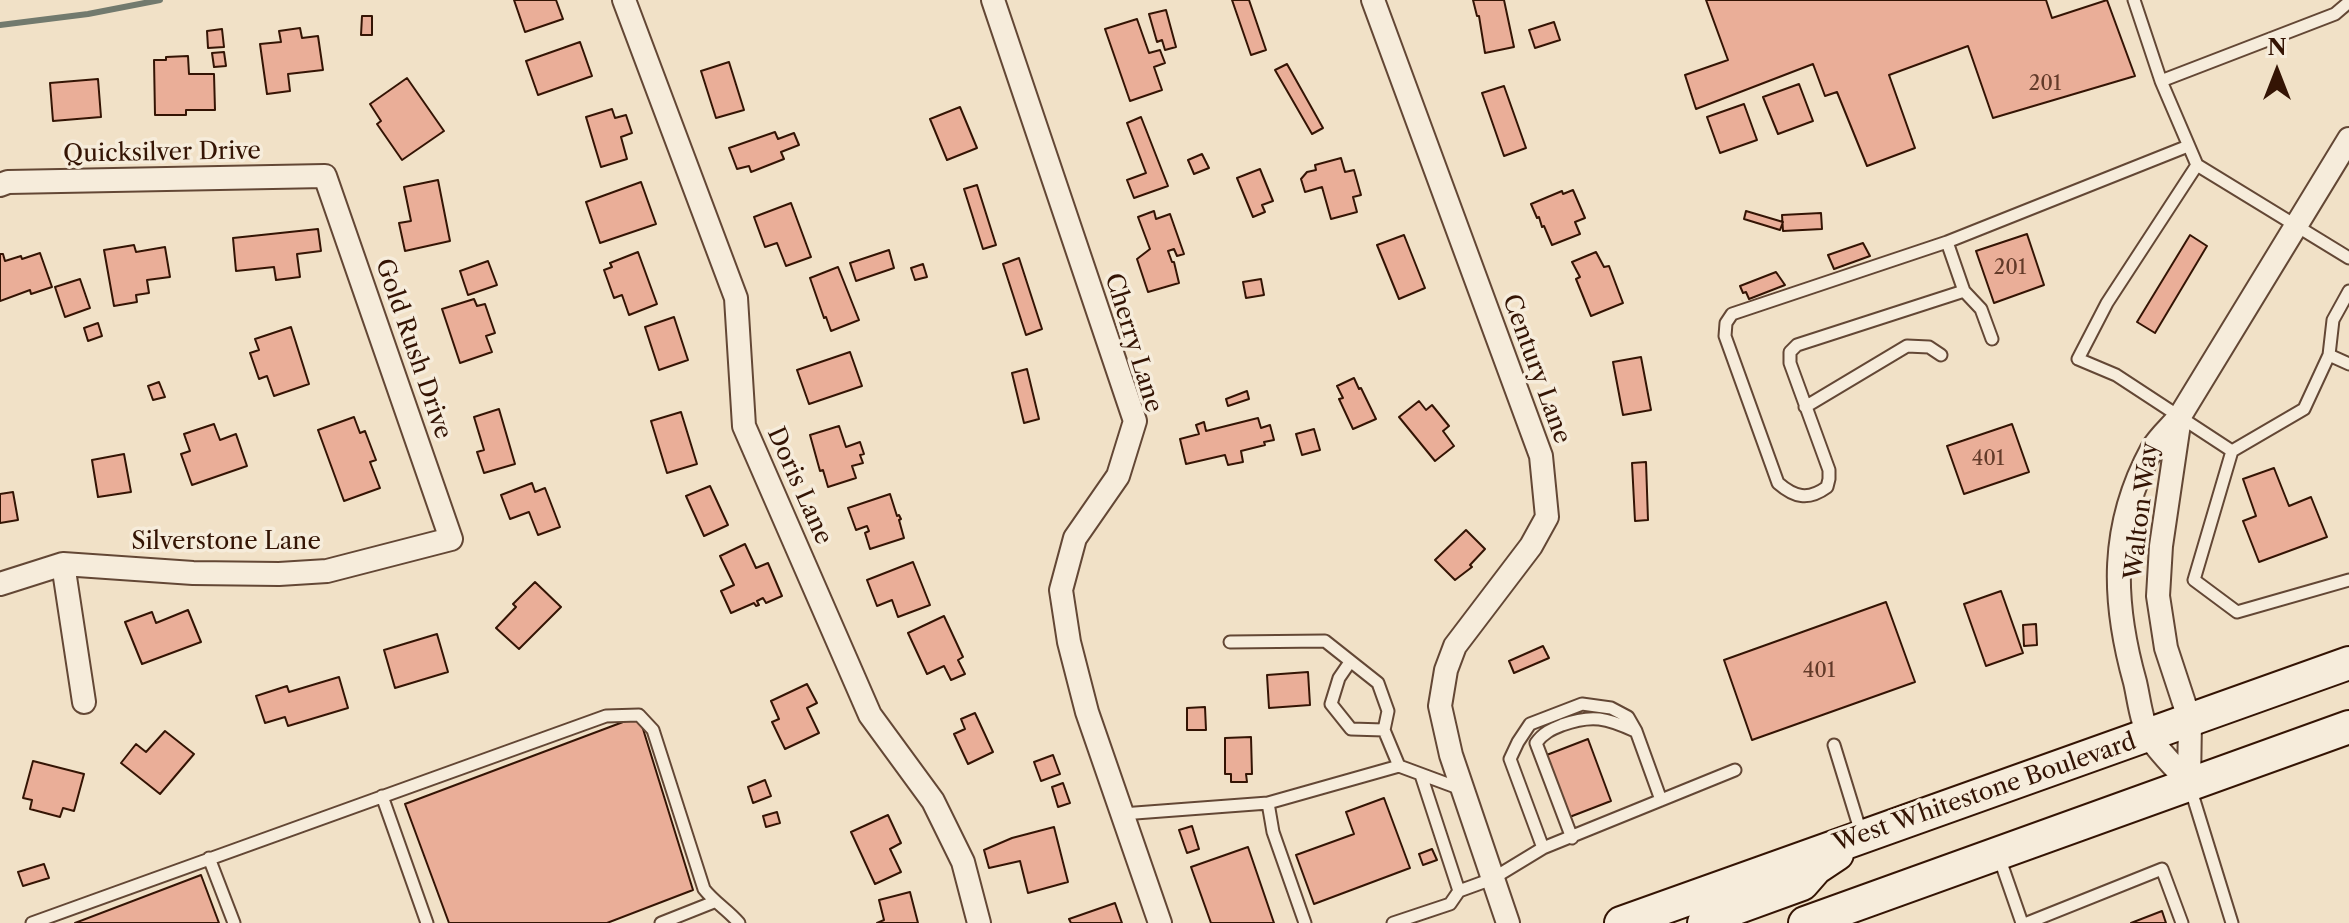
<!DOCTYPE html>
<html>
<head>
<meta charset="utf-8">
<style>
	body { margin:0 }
	#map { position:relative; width:2349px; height:923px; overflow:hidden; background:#f1e1c7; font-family:"Libre Caslon Text",serif }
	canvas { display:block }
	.north { position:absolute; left:2237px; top:32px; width:80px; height:80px; -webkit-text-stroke:6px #f6ecdb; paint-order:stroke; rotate:0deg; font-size:22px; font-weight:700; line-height:32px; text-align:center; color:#341404 }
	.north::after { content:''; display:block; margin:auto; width:28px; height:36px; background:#341404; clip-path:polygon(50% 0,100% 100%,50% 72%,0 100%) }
</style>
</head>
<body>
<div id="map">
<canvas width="2349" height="923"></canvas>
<div class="north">N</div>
</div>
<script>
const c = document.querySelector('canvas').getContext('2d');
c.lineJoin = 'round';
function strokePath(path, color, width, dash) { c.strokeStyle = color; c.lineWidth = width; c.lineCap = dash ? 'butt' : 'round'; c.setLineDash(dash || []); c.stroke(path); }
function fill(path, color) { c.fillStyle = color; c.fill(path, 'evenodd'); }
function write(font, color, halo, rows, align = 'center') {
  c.font = font + ' "Libre Caslon Text",serif'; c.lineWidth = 7; c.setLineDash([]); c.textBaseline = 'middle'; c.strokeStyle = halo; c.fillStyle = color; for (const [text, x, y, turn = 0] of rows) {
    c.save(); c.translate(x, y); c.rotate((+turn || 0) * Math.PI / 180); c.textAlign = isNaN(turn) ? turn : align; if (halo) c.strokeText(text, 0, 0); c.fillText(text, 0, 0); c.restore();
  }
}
strokePath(new Path2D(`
	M0,25l88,-11 72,-14`), '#727a6e', 6);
const building = new Path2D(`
	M514,0h42l7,19 -38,13z
	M1232,0h17l17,50 -15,5z
	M1473,0h31l10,47 -29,6 -6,-37h-2z
	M1706,0h340l6,18 55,-18 28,76 -142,42 -25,-72 -79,29 26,73 -48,18 -30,-74 -12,4 -12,-32 -117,45 -11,-34 43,-15z
	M1166,10l10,37 -11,3 -3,-10 -5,2 -8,-28z
	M362,16h10v19h-11z
	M1137,19l12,34 11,-3 5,13 -11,4 8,23 -32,11 -25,-72z
	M1554,22l6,18 -25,8 -6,-18z
	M300,28l2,10 16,-2 5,34 -35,4 2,17 -23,3 -7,-50 21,-2 -2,-11z
	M222,29l2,18 -16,1 -1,-17z
	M580,42l12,34 -54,19 -12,-34z
	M224,52l2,14 -12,1 -2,-14z
	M188,56l1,18h25l1,36h-29v5h-31l-1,-55h12v-3z
	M729,62l15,48 -28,8 -15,-47z
	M1287,64l36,64 -11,6 -37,-64z
	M407,78l37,53 -42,29 -25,-36 4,-3 -11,-17z
	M98,79l3,38 -48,4 -3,-38z
	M1799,84l14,37 -35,13 -15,-37z
	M1504,86l22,62 -22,8 -22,-63z
	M1744,104l13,36 -37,13 -13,-36z
	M960,107l17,41 -30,12 -17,-41z
	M612,109l3,9 11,-3 6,18 -11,4 6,22 -26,8 -15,-50z
	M1141,117l27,69 -34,12 -7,-18 19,-7 -19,-50z
	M775,132l3,7 16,-6 5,12 -18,7 3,7 -33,13 -2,-6 -12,3 -8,-21z
	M1202,154l7,14 -15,6 -6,-14z
	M1341,158l4,14 9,-2 7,25 -8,2 4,15 -26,7 -9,-32 -17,5 -4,-13 6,-7 9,-2 -1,-5z
	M1260,169l13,32 -11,4 3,7 -12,5 -16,-39z
	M438,180l12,61 -45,10 -6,-28 12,-2 -7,-34z
	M641,182l15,42 -56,19 -14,-41z
	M977,185l19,60 -13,4 -19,-60z
	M1573,190l12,28 -10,4 5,12 -28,11 -8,-19 -2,1 -3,-10 -2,1 -6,-14 31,-13 1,3z
	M791,203l20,54 -25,9 -9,-23 -12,4 -11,-30z
	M1154,211l2,8 14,-5 14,40 -7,2 -3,-7 -6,2 4,11h2l5,21 -31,9 -11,-33 13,-10 -12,-32z
	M1746,211l37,11 -3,8 -36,-11z
	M1821,213l1,16 -39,2 -1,-16z
	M318,229l3,22 -24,3 3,23 -24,3 -2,-13 -38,4 -3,-33z
	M2027,234l17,51 -50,18 -18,-52z
	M1404,235l21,53 -26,11 -22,-54z
	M2190,235l17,11 -52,87 -18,-11z
	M1863,243l7,13 -36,13 -6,-14z
	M134,245l2,7 29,-5 5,30 -23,3 2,13 -13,2 1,7 -23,4 -10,-56z
	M889,250l5,18 -38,13 -6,-18z
	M638,252l19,52 -28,11 -7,-20 -8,3 -10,-28 8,-3 -2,-4z
	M1596,252l8,15 5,-1 14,37 -32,13 -15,-37 4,-2 -8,-15z
	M40,253l12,34 -21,7 -1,-4 -30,11v-47h3l2,7 16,-5 1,3z
	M1019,258l23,71 -16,6 -23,-71z
	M488,261l9,24 -29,10 -8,-24z
	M923,264l4,13 -12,3 -4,-12z
	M838,267l21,53 -28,11 -5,-14 -2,1 -14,-40z
	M1776,272l9,13 -36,14 -3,-7 -3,1 -3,-7z
	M80,279l10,29 -25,9 -10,-30z
	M1261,279l3,16 -18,3 -3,-16z
	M474,299l3,7 8,-2 10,29 -9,3 6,16 -32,11 -18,-54z
	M674,317l14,43 -29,10 -14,-43z
	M98,323l4,13 -14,5 -4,-13z
	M291,327l18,57 -35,12 -7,-20 -8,3 -9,-26 9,-3 -4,-11z
	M850,352l12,34 -53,18 -12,-34z
	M1641,357l10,53 -28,5 -10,-53z
	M1027,369l12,50 -15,4 -12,-50z
	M1354,378l5,11 2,-1 15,31 -23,10 -14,-30 4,-1 -6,-12z
	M159,382l6,15 -12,3 -5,-14z
	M1247,391l2,8 -21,7 -2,-7z
	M1419,401l7,9 6,-5 17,21 -6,5 11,15 -19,15 -36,-44z
	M499,409l16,55 -31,9 -7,-21 7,-2 -10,-33z
	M681,412l16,52 -30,9 -16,-52z
	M354,417l6,16 5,-2 11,29 -6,2 10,26 -36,13 -26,-71z
	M1258,418l3,10 9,-3 4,15 -10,2 1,3 -24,6 2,11 -15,3 -3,-10 -39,9 -6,-25 19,-5 -3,-9 8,-3 2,9z
	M214,424l6,16 16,-6 11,32 -55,19 -11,-31 9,-3 -6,-17z
	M2012,424l17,48 -65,22 -17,-48z
	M839,426l7,21 14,-5 4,12 -4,1 3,8 -11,3 4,12 -28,9 -5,-17 -3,1 -10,-36z
	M1314,429l6,21 -18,5 -6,-21z
	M124,454l7,38 -33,5 -6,-37z
	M1646,462l2,58 -13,1 -3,-58z
	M2274,468l15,38 22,-9 16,40 -68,25 -16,-41 13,-5 -13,-37z
	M532,483l3,9 10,-4 15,39 -22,8 -9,-23 -19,7 -9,-24z
	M710,486l18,39 -24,11 -18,-40z
	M13,492l5,28 -18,3v-29z
	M890,494l7,22 2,-1 2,4 -2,1 5,18 -34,11 -5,-16 4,-2 -2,-5 -11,4 -8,-22z
	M1466,530l19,19 -15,16 2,2 -17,13 -20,-20z
	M745,544l11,24 12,-5 14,33 -16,7 -3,-5 -6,3 2,4 -3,1 -2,-3 -23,10 -10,-22 13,-6 -14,-29z
	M913,562l17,43 -32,12 -6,-17 -15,6 -10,-26z
	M535,582l26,25 -42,42 -23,-21 20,-21 -3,-3z
	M2001,591l22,62 -37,13 -22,-62z
	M1886,602l29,80 -163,58 -28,-80z
	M188,610l13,32 -59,22 -17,-42 27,-10 4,11z
	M944,616l19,41 -5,3 7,14 -14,6 -7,-14 -17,8 -19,-41z
	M2036,624l1,21 -13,1 -1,-21z
	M437,634l11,38 -53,16 -11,-38z
	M1543,646l6,12 -35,15 -5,-12z
	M1308,672l2,33 -41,3 -2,-33z
	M339,677l9,31 -60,18 -3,-9 -20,6 -9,-27 31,-10 2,6z
	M807,684l10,19 -10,5 12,25 -34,16 -13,-27 7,-3 -8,-18z
	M1205,707l1,23h-19v-22z
	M975,713l18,39 -25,12 -14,-30 11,-5 -4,-10z
	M639,716l54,174 -86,33h-158l-44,-119z
	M165,731l29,23 -34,40 -39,-31 15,-19 10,8z
	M1251,737l1,37h-6l1,8h-16v-8h-6v-36z
	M1588,739l23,62 -44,17 -23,-62z
	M1053,755l7,19 -19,7 -7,-19z
	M33,761l51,13 -10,37 -11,-3 -3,9 -30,-8 2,-9 -9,-2z
	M765,780l6,16 -18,7 -5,-16z
	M1063,783l7,20 -12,4 -6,-20z
	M1384,798l26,70 -96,36 -18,-49 58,-21 -8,-22z
	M777,812l3,11 -14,4 -3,-11z
	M888,815l13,28 -11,6 11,23 -26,12 -24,-52z
	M1192,826l7,23 -12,4 -8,-23z
	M1054,827l14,55 -40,11 -8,-32 -31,7 -5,-18 28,-12z
	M1248,847l26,76h-63l-20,-56z
	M1432,849l5,11 -14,5 -4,-11z
	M44,864l5,14 -26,8 -5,-14z
	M201,875l18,48h-144z
	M910,892l8,31h-41l7,-3 -5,-20z
	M1115,903l7,20h-51l-2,-4z
	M2162,911l4,12h-35z`);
fill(building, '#eaae98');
strokePath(building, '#341404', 2);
const lane = new Path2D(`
	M2134,0l27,81 174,-67 14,-12
	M2161,81l36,84 152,93
	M2197,165l-90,138 -29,56 38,16 116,76 -38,129 43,32 112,-32
	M1947,242l17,49 17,18 11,30
	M1964,291l-167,54 -7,7v11l39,107v9l-2,8c-19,14 -33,10 -49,-4l-53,-147 1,-13 6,-9 215,-72 241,-96
	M2349,291l-16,29 -4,35 20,9
	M1805,407l102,-61 22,1 12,8
	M2232,451l72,-42 25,-54
	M1230,642l95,-1 53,42 10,28 -4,19 15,36
	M1350,662l-11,16 -8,26 20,25 33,1
	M1834,745l28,91
	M1421,775l38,116
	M2190,787l42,136
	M382,796l45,127
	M1122,814l146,-11
	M1572,838l-36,-95c7,-10 16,-14 26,-18 30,-11 45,-7 73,6
	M1543,848l-33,-89 8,-17 12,-18 52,-20 29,4 17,9 8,14 25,69
	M1998,854l24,69
	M209,858l25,65
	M32,923l574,-207 33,-1 14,15 51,159c10,13 24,21 35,34
	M661,923l53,-21
	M1305,923l-32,-91 -5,-29 131,-37 62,23
	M1393,923l57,-19 9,-13 33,-12 51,-31 192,-78
	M2027,923l135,-54 20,54`);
const street = new Path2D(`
	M624,0l112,298 8,128 126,289 63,86 30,61 16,61
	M993,0l142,421 -17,55 -43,62 -14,52 8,52 18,70 73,211
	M1373,0l168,456 6,61 -16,29 -76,100 -9,24 -6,36 11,49 57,168
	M0,185l8,-3 317,-6 126,363 -124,32 -48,3 -86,-1 -130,-9 -63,20
	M2180,417l-19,129 -3,50 8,52 24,73 -1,62
	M63,564l21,138
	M2189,783c-11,-13 -32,-33 -40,-47 -8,-15 -10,-37 -14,-54 -23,-82 -25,-156 17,-233 7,-12 19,-22 28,-33l169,-277`);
const secondary = new Path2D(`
	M1621,923l728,-260
	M1704,923l32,-15 66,-24 14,-16 21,-14
	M1805,923l544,-196`);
strokePath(lane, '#634735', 15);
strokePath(street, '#634735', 26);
strokePath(secondary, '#341404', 36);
strokePath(lane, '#f6ecdb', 11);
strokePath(street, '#f6ecdb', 22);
strokePath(secondary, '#f6ecdb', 32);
write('20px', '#623a29', null, [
	["201",2045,84],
	["201",2010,268],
	["401",1988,459],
	["401",1819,671]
]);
write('24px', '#341404', '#f6ecdb', [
	["Quicksilver Drive",162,153,-1],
	["Cherry Lane",1133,343,73],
	["Gold Rush Drive",413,349,71],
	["Century Lane",1536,369,70],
	["Doris Lane",799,486,66],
	["Walton Way",2142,511,-83],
	["Silverstone Lane",226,542],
	["West Whitestone Boulevard",1985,793,-19]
]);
</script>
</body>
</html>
